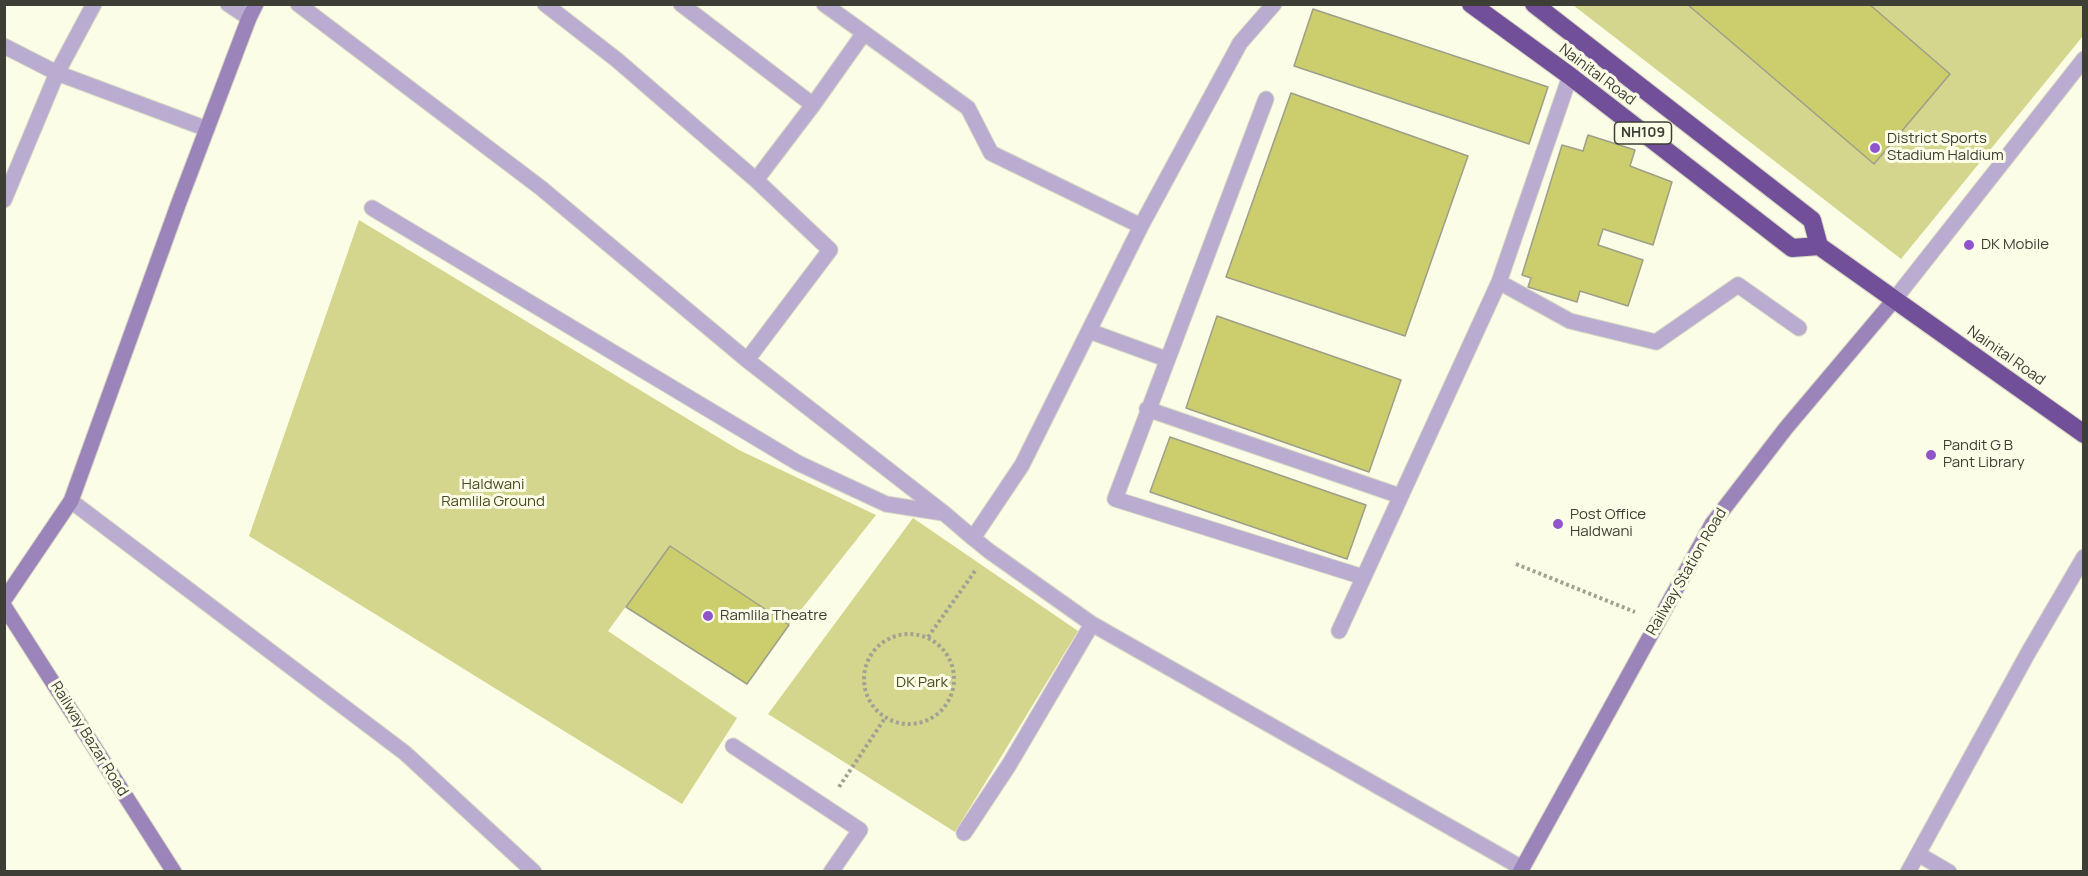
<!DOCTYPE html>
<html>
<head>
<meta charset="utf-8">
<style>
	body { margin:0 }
	#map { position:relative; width:2088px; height:876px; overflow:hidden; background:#fbfde6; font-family:Manrope,sans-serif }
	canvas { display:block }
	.frame { position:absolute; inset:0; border:6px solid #3d3e35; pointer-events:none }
</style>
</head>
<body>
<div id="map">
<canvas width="2088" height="876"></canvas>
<div class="frame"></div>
</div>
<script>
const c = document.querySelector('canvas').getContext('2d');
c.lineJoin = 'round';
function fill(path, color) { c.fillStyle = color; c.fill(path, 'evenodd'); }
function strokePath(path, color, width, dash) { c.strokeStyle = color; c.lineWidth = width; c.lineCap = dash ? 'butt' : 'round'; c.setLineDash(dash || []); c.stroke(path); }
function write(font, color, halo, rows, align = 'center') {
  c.font = font + ' Manrope,sans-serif'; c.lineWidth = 6; c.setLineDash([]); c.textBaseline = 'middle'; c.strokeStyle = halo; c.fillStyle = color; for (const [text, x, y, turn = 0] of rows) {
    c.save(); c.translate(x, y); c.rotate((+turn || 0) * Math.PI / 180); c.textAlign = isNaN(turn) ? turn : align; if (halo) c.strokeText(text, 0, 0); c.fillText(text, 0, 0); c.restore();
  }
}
fill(new Path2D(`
	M1573,5h510v31l-182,223z
	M359,220l380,230 137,65 -87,110 -119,-79 -62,85 129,87 -55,86 -433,-268z
	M913,518l165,113 -123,201 -187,-118z`), '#d4d68e');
const building = new Path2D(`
	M1687,4h182l81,70 -76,90z
	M1313,9l235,78 -19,57 -235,-78z
	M1291,93l177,63 -63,180 -179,-59z
	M1588,135l47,15 -5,16 42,16 -19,63 -50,-16 -5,16 45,15 -15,46 -48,-15 -3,11 -49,-15 3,-9 -9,-3 40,-130 21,6z
	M1217,316l184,64 -32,92 -183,-64z
	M1170,437l196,68 -19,54 -197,-67z
	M670,546l119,79 -42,59 -121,-77z`);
fill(building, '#cccd6d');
strokePath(building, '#9e9f89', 1.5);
const lane = new Path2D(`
	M1266,99l-151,400 248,78
	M1499,282l71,39 86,21 82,-57 61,43
	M1089,331l77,28
	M1147,409l253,87
	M1339,631l160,-349 71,-206
	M1918,854l31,18
	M1908,872l120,-219 56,-96`);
const street = new Path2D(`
	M228,4l21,14
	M298,4l243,184 206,172 83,-110 -74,-70 -139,-120 -72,-56
	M681,4l132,101 51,-72
	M824,4l144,104 23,45 150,73
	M4,46l53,27 150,56
	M756,180l57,-75
	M4,200l53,-127 37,-69
	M372,208l426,255 88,41 57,9
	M1894,300l190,-241
	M747,360l198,154 28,24 49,-73 119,-239 99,-183 34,-39
	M71,501l334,252 129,119
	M973,538l16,13 103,73 430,244
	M733,746l127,84 -29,42
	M964,833l45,-68 83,-141`);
const secondary = new Path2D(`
	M4,600l67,-99 107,-296 71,-187 7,-14
	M4,606l170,266
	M1520,872l192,-348 74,-96 108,-128`);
const highway = new Path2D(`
	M1471,4l99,72 222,172 27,-2
	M1534,4l278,216 7,26 265,188`);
strokePath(lane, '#d5d7c3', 17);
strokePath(street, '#d5d7c3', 17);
strokePath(secondary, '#d5d7c3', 17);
strokePath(highway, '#d5d7c3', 20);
strokePath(new Path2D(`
	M1516,564l119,48
	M864 679a45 45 0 1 1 90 0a45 45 0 1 1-90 0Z
	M928,637l47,-66
	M839,787l46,-69`), '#a1a292', 4, [3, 3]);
strokePath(lane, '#baabd0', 15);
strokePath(street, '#baabd0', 15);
strokePath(secondary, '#9b84b9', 15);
strokePath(highway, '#724f99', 18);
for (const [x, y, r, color] of [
	[1875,148,6,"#9055cc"],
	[1969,245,6,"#9055cc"],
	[1931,455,6,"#9055cc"],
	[1558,524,6,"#9055cc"],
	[708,616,6,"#9055cc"]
]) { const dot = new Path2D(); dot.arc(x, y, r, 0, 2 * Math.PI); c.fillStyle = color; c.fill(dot); strokePath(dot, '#fbfde6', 2); }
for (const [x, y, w] of [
	[1643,133,57]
]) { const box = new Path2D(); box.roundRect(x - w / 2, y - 11, w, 22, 4.5); c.fillStyle = '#fbfde6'; c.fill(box); strokePath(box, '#3d3e35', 1.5); }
write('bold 14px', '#3d3e35', null, [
	["NH109",1643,133]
]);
write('15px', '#3d3e35', '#fbfde6', [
	["Nainital Road",1597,75,37],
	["Nainital Road",2006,356,35],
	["Railway Station Road",1687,572,-60],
	["Railway Bazar Road",89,739,58]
]);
write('15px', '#3d3e35', '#fbfde6', [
	["District Sports",1887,139],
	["Stadium Haldium",1887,156],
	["DK Mobile",1981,245],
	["Pandit G B",1943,446],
	["Pant Library",1943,463],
	["Post Office",1570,515],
	["Haldwani",1570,532],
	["Ramlila Theatre",720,616]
], 'left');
write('15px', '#4b4b22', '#fbfde6', [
	["Haldwani",493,485],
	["Ramlila Ground",493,502],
	["DK Park",922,683]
]);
</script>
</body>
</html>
